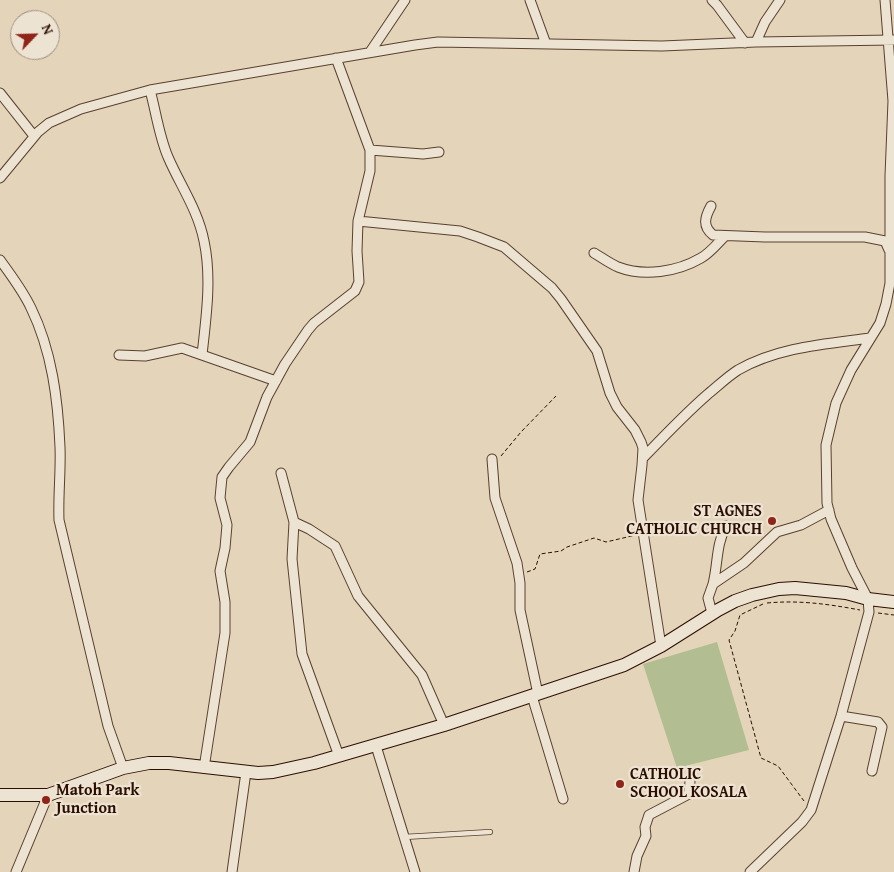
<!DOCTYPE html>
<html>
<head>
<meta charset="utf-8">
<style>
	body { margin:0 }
	#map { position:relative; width:894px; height:872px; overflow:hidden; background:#e4d4b9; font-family:"Gentium Book Plus",serif }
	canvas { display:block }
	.north { position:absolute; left:10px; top:10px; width:50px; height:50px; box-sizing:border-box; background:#ede3d2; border:1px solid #9f8e7e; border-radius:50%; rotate:66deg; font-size:14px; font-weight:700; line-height:20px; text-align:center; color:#2b0e00 }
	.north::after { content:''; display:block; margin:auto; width:18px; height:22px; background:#8f2418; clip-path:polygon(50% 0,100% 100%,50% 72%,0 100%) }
</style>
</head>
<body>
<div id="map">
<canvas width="894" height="872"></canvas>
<div class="north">N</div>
</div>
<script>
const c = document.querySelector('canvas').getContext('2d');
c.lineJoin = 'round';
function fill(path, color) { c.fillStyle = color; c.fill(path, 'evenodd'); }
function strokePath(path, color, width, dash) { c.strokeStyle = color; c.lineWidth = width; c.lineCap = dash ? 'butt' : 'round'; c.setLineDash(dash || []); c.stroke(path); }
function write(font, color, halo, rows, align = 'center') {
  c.font = font + ' "Gentium Book Plus",serif'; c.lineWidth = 4.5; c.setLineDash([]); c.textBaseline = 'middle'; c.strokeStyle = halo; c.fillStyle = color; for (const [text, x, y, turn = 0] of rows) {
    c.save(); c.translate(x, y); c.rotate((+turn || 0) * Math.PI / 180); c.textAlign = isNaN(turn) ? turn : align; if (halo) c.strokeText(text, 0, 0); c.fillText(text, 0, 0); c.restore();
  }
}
fill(new Path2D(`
	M717,642l32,108 -72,18 -34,-104z`), '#b2bd91');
const service = new Path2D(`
	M404,837l86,-5`);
const minor = new Path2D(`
	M530,0l16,44
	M712,0l5,5 28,38
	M756,42l9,-20 15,-22
	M370,52l35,-52
	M150,90c6,22 9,46 18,67 12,28 30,53 36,84 8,37 2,77 -2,114
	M0,93l34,43
	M370,150l53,4 16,-2
	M0,178l38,-46 11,-9 32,-14 69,-19 265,-45 23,-3 224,4 94,-4 138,-2
	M711,206c-6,11 -9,20 2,29l52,2h100l20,4 4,9
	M358,221l102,10 18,6 26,10 48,41 9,11 36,52 13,42 7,14 18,23 6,12 2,6 -1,17 -4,35 23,146
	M594,253c7,4 15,10 24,14 26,10 59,5 83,-9 9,-5 16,-14 23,-21
	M0,260c11,15 23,31 31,48 21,43 27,92 29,139 1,24 -2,48 -1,73l49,206 15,42
	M119,355l26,1 37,-8 94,33
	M643,458c21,-22 42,-44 65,-64 10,-8 19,-17 30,-24 40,-23 88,-26 132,-32
	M492,459l3,39 22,65 3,20v27l18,84
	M281,473l13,49 -2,37 10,95 37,102
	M294,522l15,7 26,17 23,50 64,79 22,50
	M713,584c5,-20 3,-40 13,-58
	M712,613l-4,-15 5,-14 31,-21 33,-31 24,-7 28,-15
	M532,696l31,103
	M841,716l37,6 4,5 -10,44
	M376,746l39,126
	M204,768l21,-135v-31l-5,-31 5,-23 2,-23 -7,-27 2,-21 7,-10 21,-25 17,-45 18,-33 23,-34 6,-7 41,-32 4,-9 -2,-31 1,-30 12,-50v-21l-34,-92
	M16,872l32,-77
	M232,872l14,-100
	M634,872l3,-16 9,-20 -1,-9 4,-12 40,-21 1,-13
	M750,872l52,-50 9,-12 30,-94 28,-104 -1,-13 -16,-31 -21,-49 -4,-16 -1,-58 10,-42 15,-33 29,-47 6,-19 4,-21v-107l3,-75 -8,-101`);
const secondary = new Path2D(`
	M0,795h48l75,-27 26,-5h20l89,10 15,-1 41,-9 130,-38 180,-60 37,-19 57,-36 17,-9 17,-6 27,-6 16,-1 51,5 22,6 26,3`);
strokePath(service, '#59402e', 6);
strokePath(minor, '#59402e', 11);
strokePath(secondary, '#2b0e00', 14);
strokePath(new Path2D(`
	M501,456l20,-24 35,-36
	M527,572l8,-3 5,-15 21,-3 6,-4 27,-9 12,4 30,-7
	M767,603c32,-3 61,1 93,7
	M763,604l-23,11 -5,16 -6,9 32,118 17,8 26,35
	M878,613l16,2`), '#2b0e00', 1, [4, 2.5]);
strokePath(service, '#ede3d2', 4.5);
strokePath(minor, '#ede3d2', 9);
strokePath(secondary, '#ede3d2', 12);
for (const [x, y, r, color] of [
	[772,521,5,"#8f2418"],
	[620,784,5,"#8f2418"],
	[46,800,5,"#8f2418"]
]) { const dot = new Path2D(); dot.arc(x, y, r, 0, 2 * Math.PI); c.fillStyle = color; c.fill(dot); strokePath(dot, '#ede3d2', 2); }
write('bold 16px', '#2b0e00', '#ede3d2', [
	["ST AGNES",762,512,"right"],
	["CATHOLIC CHURCH",762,530,"right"],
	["CATHOLIC",630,775],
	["SCHOOL KOSALA",630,793],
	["Matoh Park",56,791],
	["Junction",56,809]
], 'left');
</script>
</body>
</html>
